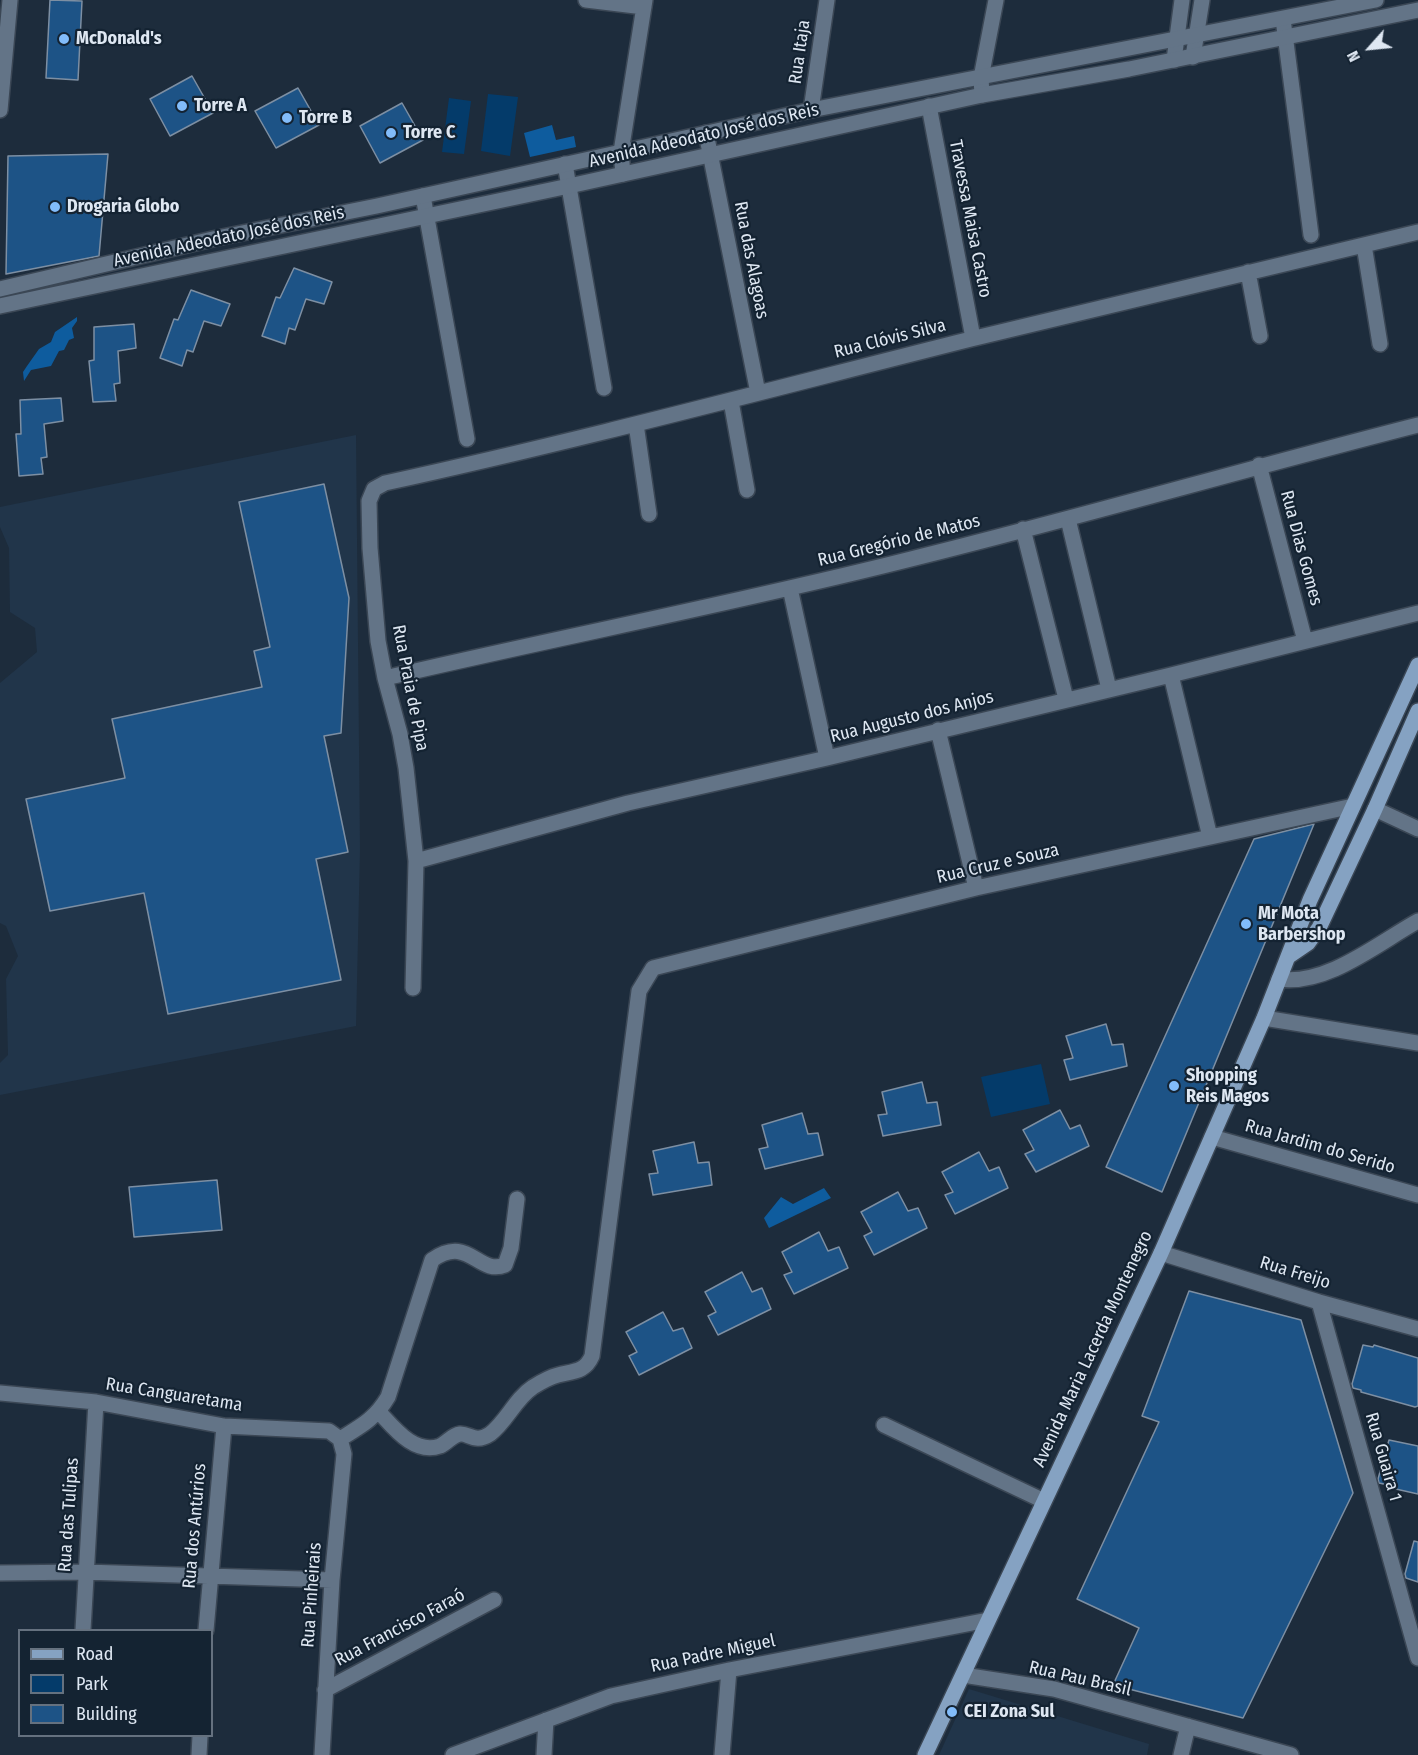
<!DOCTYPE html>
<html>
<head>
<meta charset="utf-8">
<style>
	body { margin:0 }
	#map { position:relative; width:1418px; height:1755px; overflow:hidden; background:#1d2c3c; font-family:"Fira Sans Condensed",sans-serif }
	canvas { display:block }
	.legend { position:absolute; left:18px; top:1629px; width:195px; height:108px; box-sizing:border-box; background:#142332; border:2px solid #65717f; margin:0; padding:8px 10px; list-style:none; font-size:18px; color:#dee7f2 }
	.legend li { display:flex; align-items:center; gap:12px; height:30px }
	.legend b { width:30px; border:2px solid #65717f }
	.north { position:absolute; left:1340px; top:18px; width:60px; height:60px; -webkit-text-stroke:4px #142332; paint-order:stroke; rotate:243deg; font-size:16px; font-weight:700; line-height:24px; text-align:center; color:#dee7f2 }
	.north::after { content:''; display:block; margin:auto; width:21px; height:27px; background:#dee7f2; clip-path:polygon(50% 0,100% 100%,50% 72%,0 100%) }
</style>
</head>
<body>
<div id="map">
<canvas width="1418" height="1755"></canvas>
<ul class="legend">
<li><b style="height:8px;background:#85a2c2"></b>Road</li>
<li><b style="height:16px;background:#043b6a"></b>Park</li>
<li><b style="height:16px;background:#1d5386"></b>Building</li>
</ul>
<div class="north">N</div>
</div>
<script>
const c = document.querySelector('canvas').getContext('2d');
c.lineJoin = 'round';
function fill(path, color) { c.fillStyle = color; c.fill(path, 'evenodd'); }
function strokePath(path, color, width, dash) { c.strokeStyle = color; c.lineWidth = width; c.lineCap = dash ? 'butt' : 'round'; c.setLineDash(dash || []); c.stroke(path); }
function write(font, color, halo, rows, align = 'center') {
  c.font = font + ' "Fira Sans Condensed",sans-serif'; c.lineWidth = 4.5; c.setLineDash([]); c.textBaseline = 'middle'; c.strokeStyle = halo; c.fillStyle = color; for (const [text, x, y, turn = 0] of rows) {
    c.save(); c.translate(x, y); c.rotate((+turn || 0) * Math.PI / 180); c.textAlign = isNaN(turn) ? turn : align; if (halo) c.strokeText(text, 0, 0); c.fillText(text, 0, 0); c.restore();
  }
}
fill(new Path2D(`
	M356,435l4,415 -4,176 -356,69v-32l8,-8 -2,-76 12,-23 -12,-30 -6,-3v-240l37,-31 -2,-24 -25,-16 -1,-64 -9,-21v-20z
	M969,1689l180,55 -2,11h-208z`), '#21354a');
fill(new Path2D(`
	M488,94l30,3 -8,59 -29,-5z
	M449,98l22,3 -7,53 -22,-2z
	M1041,1064l9,40 -59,13 -10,-40z`), '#043b6a');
fill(new Path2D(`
	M552,125l4,15 18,-4 2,11 -46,10 -6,-24z
	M77,317v4l-5,7 2,10 -5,2 -5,10 -5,1 -8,15 -20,4 -7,11 -1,-9 4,-6 12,-17 12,-7 4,-10z
	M824,1188l7,10 -62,30 -5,-10 17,-21 12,7z`), '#0e5c9e');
const building = new Path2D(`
	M50,0l32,1 -4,79 -32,-2z
	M192,76l21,37 -43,23 -20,-37z
	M298,88l21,37 -43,23 -21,-37z
	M402,103l21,37 -43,23 -20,-37z
	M108,154l-9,102 -93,18 2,-118z
	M294,268l38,14 -8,22 -18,-5 -11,31 -6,-2 -4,16 -23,-8 14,-39 4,1z
	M191,290l39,14 -9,22 -17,-5 -11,31 -6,-2 -5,16 -22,-8 14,-39 4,1z
	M134,324l2,24 -18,3 2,32 -6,1 2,17 -23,1 -4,-41 5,-1v-33z
	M61,398l2,23 -19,3 3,33 -6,1 2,16 -24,2 -3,-42h5l-1,-34z
	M324,484l25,114 -8,135 -17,3 24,116 -32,7 25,121 -173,34 -24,-121 -94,18 -24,-112 99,-21 -13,-59 150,-32 -8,-36 16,-4 -31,-145z
	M1314,824l-152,368 -56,-25 148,-328z
	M1106,1024l6,21 11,-1 4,22 -57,14 -6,-20 9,-2 -7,-22z
	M922,1082l5,21 10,-1 4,23 -58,11 -5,-21 9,-1 -5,-22z
	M1060,1110l10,19 10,-4 9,21 -53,26 -11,-18 9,-4 -11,-20z
	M802,1113l6,21 10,-1 5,22 -58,14 -6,-20 9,-2 -6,-22z
	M694,1142l4,21 11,-1 3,23 -59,10 -4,-21 9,-1 -5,-22z
	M979,1152l10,19 10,-4 9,21 -53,26 -10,-19 8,-3 -11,-20z
	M217,1180l5,50 -88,7 -5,-50z
	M898,1192l10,19 10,-3 9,20 -53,27 -10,-19 8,-4 -11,-20z
	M819,1232l9,19 11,-4 9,21 -54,26 -10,-19 8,-3 -10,-20z
	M742,1272l10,20 10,-4 9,21 -53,26 -10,-19 8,-4 -11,-20z
	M1189,1291l112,29 52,173 -110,225 -130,-33 26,-57 -62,-29 82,-177 -17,-6z
	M663,1312l10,19 10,-3 9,20 -53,27 -10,-19 8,-4 -11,-20z
	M1363,1345l10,2 1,-2 44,13v48l-3,1 -54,-15v-2l-8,-2 -1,-4z
	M1389,1440l29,6v48l-31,-7 1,-2 -9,-2 -1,-4z
	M1414,1541l4,1v40l-12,-4 -1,-4z`);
fill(building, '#1d5386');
strokePath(building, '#7d8fa3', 1.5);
const street = new Path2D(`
	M586,0l58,7
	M1283,19l28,216
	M1193,57l9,-57
	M1174,60l8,-60
	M982,95l-1,-17 15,-78
	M929,106l44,232
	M811,110l16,-110
	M706,133l52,260
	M565,164l39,224
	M623,174l-2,-22 24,-152
	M423,196l44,243
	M1364,245l16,99
	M1248,272l12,64
	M731,401l16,89
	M636,424l13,90
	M1259,465l46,176
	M1068,519l41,170
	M1023,529l43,170
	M790,588l37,170
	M1171,675l39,162
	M385,678c175,-41 352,-75 526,-119 170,-42 338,-91 507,-134
	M938,730l38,158
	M1375,809l43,20
	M416,861l212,-58 199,-45 344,-83 247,-62
	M1279,979c48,7 99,-36 139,-58
	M413,988l3,-127 -10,-93 -6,-34 -15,-56 -7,-37 -8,-93 -1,-47 5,-12 11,-6c197,-43 391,-95 586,-144 149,-37 298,-70 447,-107
	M1264,1018l154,25
	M1212,1137l206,58
	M1161,1253l158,49 99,27
	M1319,1302l99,356
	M0,1393l96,9 128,24 105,5 11,8
	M379,1412c15,16 35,43 61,34 7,-3 12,-11 20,-12 9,-1 15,10 30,0 17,-13 25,-35 43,-47 8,-5 17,-10 25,-12 16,-4 27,-3 34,-19l47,-365 14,-23 323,-80 377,-82
	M884,1425l160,76
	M340,1439c21,-13 35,-20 48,-42l44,-137c37,-26 46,16 73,5l6,-17 6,-49
	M0,1573l85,-1 247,8
	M83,1630l13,-228
	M206,1630l18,-204
	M963,1675l91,14 237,66
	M325,1690l169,-90
	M199,1755l1,-19
	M322,1755l10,-175 12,-126 -4,-15
	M453,1755l158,-59 118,-26 259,-50
	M544,1755l2,-35
	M722,1755l7,-85
	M1181,1755l7,-29`);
const secondary = new Path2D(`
	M0,110l10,-110
	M0,289l217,-51 160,-32 434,-96 565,-110
	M0,306l569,-120 413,-91 147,-26 289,-59`);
const primary = new Path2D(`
	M1289,956l19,-13 11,-15 56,-119 43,-98
	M925,1755l236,-502 103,-235 46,-118 108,-235`);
strokePath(street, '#3b4755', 18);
strokePath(secondary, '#3b4755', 18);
strokePath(primary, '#3b4755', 18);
strokePath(street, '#637487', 15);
strokePath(secondary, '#637487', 15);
strokePath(primary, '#85a2c2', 15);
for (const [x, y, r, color] of [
	[64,39,6,"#82bcfa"],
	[182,106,6,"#82bcfa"],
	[287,118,6,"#82bcfa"],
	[391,133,6,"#82bcfa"],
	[55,207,6,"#82bcfa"],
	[1246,924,6,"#82bcfa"],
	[1174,1086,6,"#82bcfa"],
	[952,1712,6,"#82bcfa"]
]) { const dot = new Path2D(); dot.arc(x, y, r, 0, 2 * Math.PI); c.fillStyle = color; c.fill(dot); strokePath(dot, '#142332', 2); }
write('bold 18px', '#dee7f2', '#142332', [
	["McDonald's",76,39],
	["Torre A",194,106],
	["Torre B",299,118],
	["Torre C",403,133],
	["Drogaria Globo",67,207],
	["Mr Mota",1258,914],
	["Barbershop",1258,935],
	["Shopping",1186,1076],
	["Reis Magos",1186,1097],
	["CEI Zona Sul",964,1712]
], 'left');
write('18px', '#dee7f2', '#142332', [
	["Rua Itaja",800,52,-82],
	["Avenida Adeodato José dos Reis",704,136,-13],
	["Travessa Maisa Castro",970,219,79],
	["Avenida Adeodato José dos Reis",229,237,-12],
	["Rua das Alagoas",751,260,79],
	["Rua Clóvis Silva",890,339,-14],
	["Rua Gregório de Matos",899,541,-14],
	["Rua Dias Gomes",1301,548,75],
	["Rua Praia de Pipa",410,688,79],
	["Rua Augusto dos Anjos",912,717,-14],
	["Rua Cruz e Souza",998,864,-13],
	["Rua Jardim do Serido",1320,1147,16],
	["Rua Freijo",1295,1273,17],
	["Avenida Maria Lacerda Montenegro",1093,1349,-65],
	["Rua Canguaretama",174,1395,9],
	["Rua Guaira 1",1383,1457,74],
	["Rua das Tulipas",69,1515,-86],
	["Rua dos Antúrios",195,1526,-85],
	["Rua Pinheirais",312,1595,-86],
	["Rua Francisco Faraó",400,1628,-28],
	["Rua Padre Miguel",713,1654,-12],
	["Rua Pau Brasil",1080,1679,13]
]);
</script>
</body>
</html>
